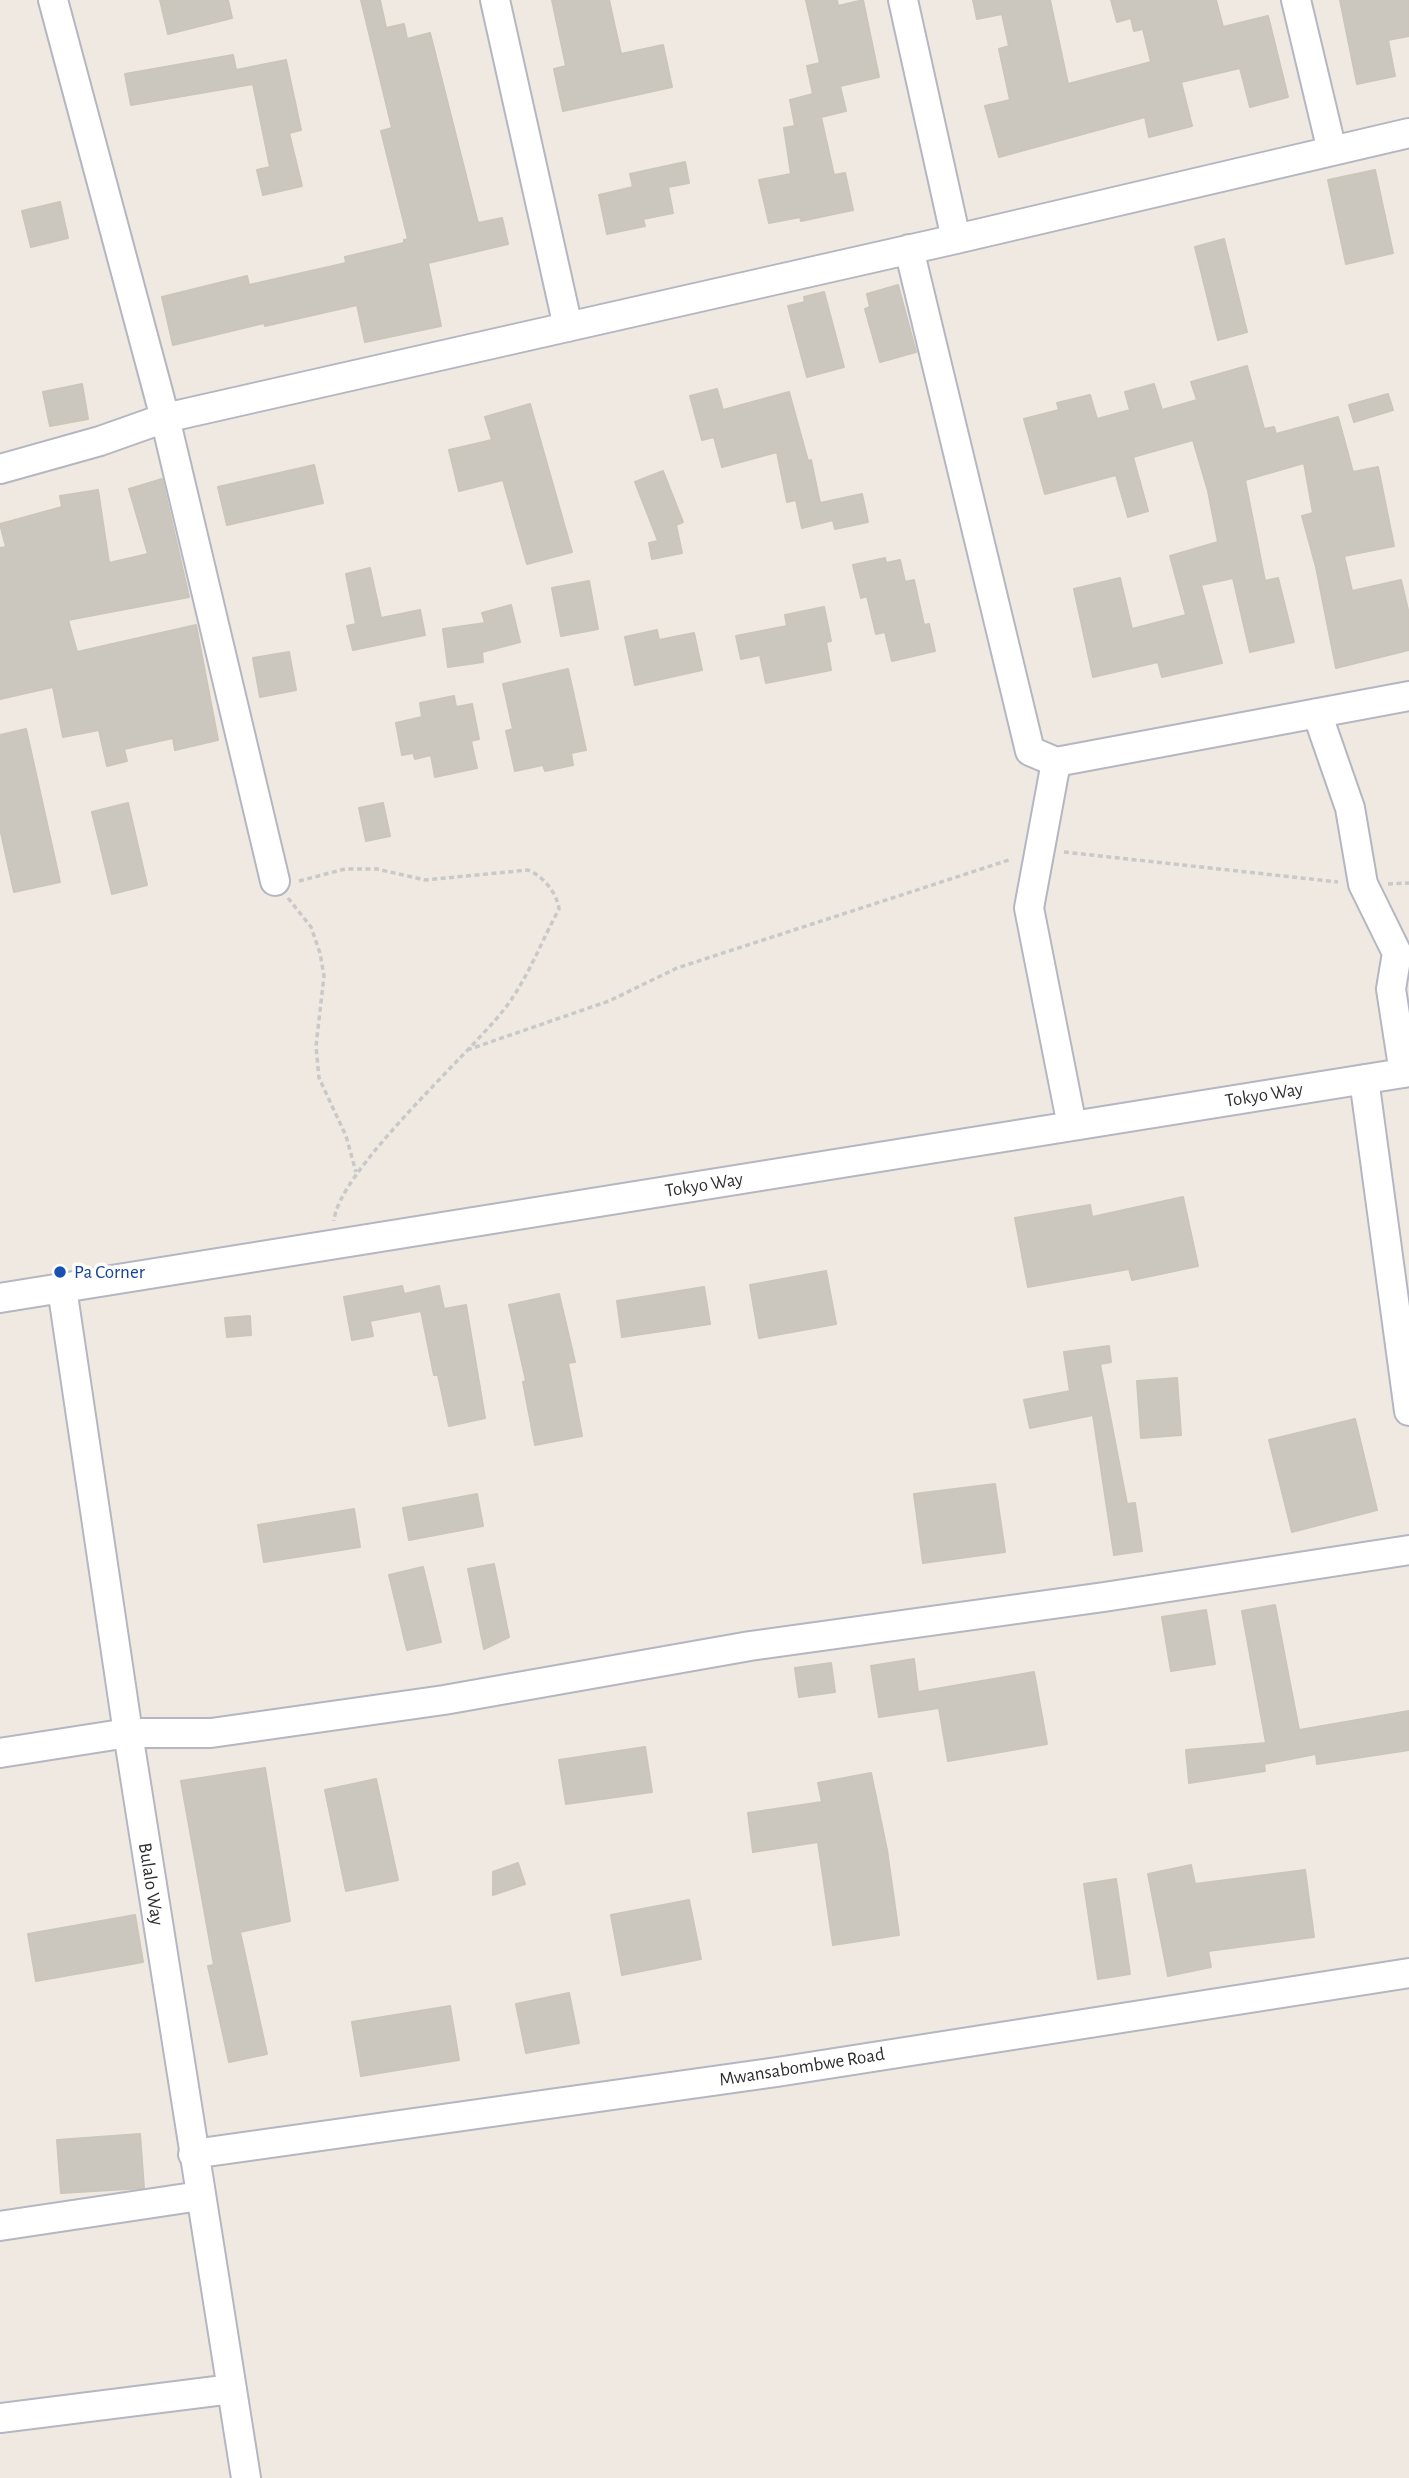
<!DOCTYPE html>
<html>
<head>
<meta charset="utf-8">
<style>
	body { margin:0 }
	canvas { display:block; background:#efe9e1 }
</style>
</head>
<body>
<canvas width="1409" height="2478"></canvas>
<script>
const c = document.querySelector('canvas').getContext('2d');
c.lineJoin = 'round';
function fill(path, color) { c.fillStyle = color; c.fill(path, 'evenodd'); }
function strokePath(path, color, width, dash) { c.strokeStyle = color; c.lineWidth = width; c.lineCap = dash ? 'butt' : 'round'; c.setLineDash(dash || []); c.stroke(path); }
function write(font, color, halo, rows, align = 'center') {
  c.font = font + ' "Alegreya Sans",sans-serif'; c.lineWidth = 7; c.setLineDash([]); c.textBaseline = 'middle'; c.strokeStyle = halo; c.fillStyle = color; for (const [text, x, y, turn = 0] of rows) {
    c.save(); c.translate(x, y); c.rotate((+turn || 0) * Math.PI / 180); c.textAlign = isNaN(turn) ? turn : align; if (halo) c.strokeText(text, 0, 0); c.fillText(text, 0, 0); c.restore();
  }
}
const building = new Path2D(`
	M160,0h68l4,18 -64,16z
	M361,0h19l6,28 18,-4 3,15 23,-6 48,190 24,-5 6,26 -80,19 13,63 -76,16 -8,-37 -92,21 -1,-3 -91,22 -11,-48 85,-21 2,9 97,-22 -1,-6 59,-14v-3l4,-1 -27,-108 11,-3z
	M552,0h57l12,54 42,-9 9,42 -109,24 -9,-42 12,-3z
	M806,0h31l1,6 25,-6 16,77 -39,9 6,25 -25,6 13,58 11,-2 8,37 -52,11 -1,-4 -31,6 -10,-43 32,-6 -7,-46 11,-2 -5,-26 23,-6 -6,-28 13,-3z
	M973,0h77l18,84 83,-22 -8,-33 -9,2 -3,-13 -14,4 -6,-22h105l7,27 45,-11 20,81 -38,10 -10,-39 -59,14 11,44 -43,11 -4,-20 -146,40 -14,-51 25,-6 -11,-51 10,-3 -7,-32 -25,5z
	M1340,0h69v36l-21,4 7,36 -38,8z
	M233,55l3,15 50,-10 15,70 -12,3 13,53 -39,9 -6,-25 13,-3 -17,-83 -122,21 -6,-31z
	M685,162l4,21 -21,4 5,26 -30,6 2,7 -38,8 -8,-39 34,-8 -3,-13z
	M1375,170l18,83 -47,11 -18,-84z
	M60,202l8,36 -37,9 -9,-36z
	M1224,239l23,93 -29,8 -23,-93z
	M898,285l18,67 -36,10 -15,-53 5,-2 -3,-13z
	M824,292l20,75 -37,10 -19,-71 17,-4 -1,-5z
	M1247,366l17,63 10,-2 2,7 62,-17 15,55 25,-5 16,79 -50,10 8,35 49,-11 8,34v36l-73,18 -20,-101 -14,-51 11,-3 -9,-50 -59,17 20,101 13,-3 16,64 -44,10 -17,-74 -32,7 21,78 -60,14 -4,-15 -65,15 -19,-88 46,-11 12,51 54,-14 -16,-59 48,-14 -10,-51 -15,-51 -60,17 15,54 -20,6 -12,-42 -71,19 -21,-75 35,-9 -2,-7 33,-8 7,24 33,-9 -5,-18 29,-8 8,26 35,-10 -6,-18z
	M82,384l6,35 -38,7 -7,-34z
	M717,389l6,21 66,-18 19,69 3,-1 9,43 42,-9 6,28 -33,7 -2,-9 -31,8 -6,-28 -9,2 -10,-50 -55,15 -8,-30 -12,3 -12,-44z
	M1388,394l5,16 -39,12 -5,-17z
	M530,404l42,148 -45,12 -24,-84 -44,11 -10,-41 43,-10 -7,-23z
	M314,465l9,38 -96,22 -9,-38z
	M663,471l20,51 -7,3 6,28 -30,6 -3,-16 9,-2 -23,-59z
	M162,479l27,118 -121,23 9,32 119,-27 22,115 -43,10 -2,-12 -49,11 3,12 -20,5 -8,-36 -36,7 -10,-50 -53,12v-151l6,-1 -6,-23 62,-17 -2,-11 38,-6 11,73 39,-9 -19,-65z
	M885,558l1,5 14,-3 5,22 9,-2 10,45 5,-1 6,27 -43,10 -7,-29 -9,2 -9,-38 -6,2 -8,-33z
	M370,568l11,50 39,-8 5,25 -72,15 -6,-24 9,-2 -10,-50z
	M589,581l9,48 -37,7 -9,-48z
	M511,605l9,37 -38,10 1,10 -35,5 -5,-38 42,-6 -3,-10z
	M824,607l7,34 -5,1 5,28 -65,13 -6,-28 -19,4 -5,-23 51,-10 -2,-11z
	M657,630l2,10 35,-7 8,37 -67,15 -10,-48z
	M289,652l7,38 -36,7 -7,-39z
	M568,669l18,81 -15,3 2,12 -28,6 -2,-6 -28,6 -9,-40 7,-2 -10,-45z
	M454,696l2,11 16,-3 7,35 -8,2 6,27 -42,9 -4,-22 -16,4 -2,-6 -11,2 -6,-32 26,-6 -2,-14z
	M26,729l34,153 -46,10 -14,-64v-93z
	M128,803l19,82 -35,9 -20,-82z
	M383,803l7,33 -24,5 -7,-33z
	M1183,1197l15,69 -66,14 -3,-11 -101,18 -13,-69 75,-13 2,12z
	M826,1271l10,53 -77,14 -9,-53z
	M402,1286l2,8 35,-8 5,23 22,-4 19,113 -36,8 -11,-51h-4l-13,-64 -51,10 3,15 -21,4 -8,-43z
	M704,1287l6,37 -88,13 -5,-36z
	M559,1294l16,68 -7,1 14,73 -47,9 -12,-63 3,-1 -17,-76z
	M250,1316l1,19 -24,2 -2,-19z
	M1109,1346l2,16 -11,2 27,140 8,-1 7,48 -28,4 -21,-140 -63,13 -6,-28 46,-9 -6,-39z
	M1177,1378l4,57 -40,3 -4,-57z
	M1355,1419l22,91 -85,22 -23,-92z
	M995,1484l10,68 -82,11 -9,-69z
	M477,1494l6,32 -74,14 -6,-32z
	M354,1509l6,38 -96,15 -6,-37z
	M494,1564l15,73 -25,12 -16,-80z
	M423,1567l18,75 -34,8 -18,-75z
	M1275,1605l24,125 110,-19v39l-92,14 -1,-10 -52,10 1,7 -76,12 -3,-33 80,-7 -24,-132z
	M1206,1610l9,54 -44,7 -9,-54z
	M914,1659l4,33 116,-20 13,72 -99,17 -9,-53 -60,9 -8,-51z
	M831,1663l4,29 -36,5 -4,-29z
	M645,1747l7,45 -86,12 -7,-44z
	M265,1768l25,153 -50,11 27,122 -38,8 -21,-96 6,-1 -33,-184z
	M871,1773l16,77 12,85 -66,10 -15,-103 -65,10 -5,-39 74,-11 -4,-19z
	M376,1779l22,101 -52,11 -21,-101z
	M518,1863l7,21 -32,11v-23z
	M1191,1865l4,19 110,-14 9,67 -106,14 3,16 -43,9 -20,-102z
	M1116,1879l14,95 -32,5 -14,-95z
	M689,1900l12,59 -79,16 -11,-60z
	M135,1915l8,47 -107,19 -8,-47z
	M569,1993l10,50 -53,10 -10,-49z
	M450,2006l9,54 -98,16 -9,-54z
	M140,2134l4,54 -83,5 -4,-53z`);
fill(building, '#cbc7bf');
strokePath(building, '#cbc5ba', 2);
const minor = new Path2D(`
	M53,0l112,418 110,463
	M495,0l73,327
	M903,0l53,239
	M1296,0l36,151
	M909,249l121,502 26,11 353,-66
	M0,469l100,-28 65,-23 791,-179 453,-106
	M1317,713l33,95 13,76 34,69 -6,36 13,84
	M1056,762l-27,146 43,218
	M1364,1079l45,332
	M62,1288l66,445 118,745
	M0,1298l1409,-226
	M0,1753l128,-20h83l233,-33 306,-54 354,-49 305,-47
	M193,2154l584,-82 632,-99
	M0,2226l200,-30
	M0,2418l232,-29`);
strokePath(minor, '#b4b7c1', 32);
strokePath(new Path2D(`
	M1064,852l274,30
	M299,881l46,-12h32l48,11 103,-10c15,6 29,23 31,39 -18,33 -33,74 -57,103 -35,44 -165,161 -168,209
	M1388,884l21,-1
	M288,898l23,29 9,26 4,23 -8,70 3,32 27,58 10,36
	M467,1050l142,-49 68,-33 335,-109`), '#c9c9c9', 3.5, [5, 3.5]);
strokePath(minor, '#fff', 28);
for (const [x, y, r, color] of [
	[60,1272,7,"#1a4fb4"]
]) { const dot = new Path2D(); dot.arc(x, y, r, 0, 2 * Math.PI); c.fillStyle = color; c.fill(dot); strokePath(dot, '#fff', 2.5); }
write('19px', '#2e2e2e', '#fff', [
	["Tokyo Way",1264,1095,-9],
	["Tokyo Way",704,1185,-9],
	["Bulalo Way",151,1884,81],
	["Mwansabombwe Road",802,2067,-9]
]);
write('19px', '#164399', '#fff', [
	["Pa Corner",74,1272]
], 'left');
</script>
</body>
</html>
